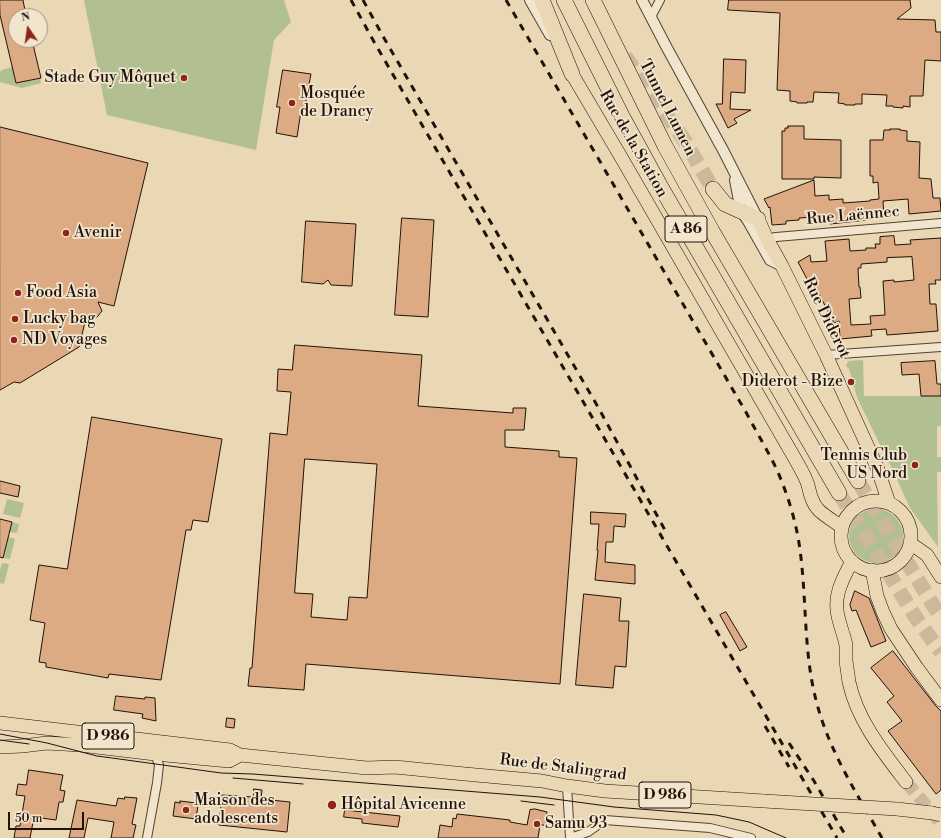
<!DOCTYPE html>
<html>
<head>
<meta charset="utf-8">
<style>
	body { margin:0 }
	#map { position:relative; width:941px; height:838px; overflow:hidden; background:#ead7b4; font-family:"Libre Bodoni",serif }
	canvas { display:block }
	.north { position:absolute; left:8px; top:8px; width:40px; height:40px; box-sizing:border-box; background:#f1e5ce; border:1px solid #9e9180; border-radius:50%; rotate:347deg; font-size:11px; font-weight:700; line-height:16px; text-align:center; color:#21120b }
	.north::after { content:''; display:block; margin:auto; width:14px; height:18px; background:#8f2418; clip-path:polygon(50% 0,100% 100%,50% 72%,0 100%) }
	.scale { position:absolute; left:8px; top:812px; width:76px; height:18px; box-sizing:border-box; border:2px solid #21120b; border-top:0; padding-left:5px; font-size:12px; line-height:14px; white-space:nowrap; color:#21120b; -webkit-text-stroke:3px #f1e5ce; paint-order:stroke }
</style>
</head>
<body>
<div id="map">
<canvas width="941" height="838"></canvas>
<div class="north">N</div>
<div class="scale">50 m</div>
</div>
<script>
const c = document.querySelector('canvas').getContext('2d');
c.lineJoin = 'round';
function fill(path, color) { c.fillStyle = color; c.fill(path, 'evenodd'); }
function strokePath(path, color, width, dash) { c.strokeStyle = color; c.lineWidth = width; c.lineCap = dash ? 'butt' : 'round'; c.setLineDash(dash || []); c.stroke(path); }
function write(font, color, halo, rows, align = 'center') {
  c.font = font + ' "Libre Bodoni",serif'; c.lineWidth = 3.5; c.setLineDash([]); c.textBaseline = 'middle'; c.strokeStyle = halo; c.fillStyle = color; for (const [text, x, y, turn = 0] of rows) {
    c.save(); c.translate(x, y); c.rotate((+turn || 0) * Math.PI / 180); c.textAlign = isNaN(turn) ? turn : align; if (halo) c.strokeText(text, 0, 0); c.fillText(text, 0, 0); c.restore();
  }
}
fill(new Path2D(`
	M84,0h200l7,22 -17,18 -18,110 -149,-35z
	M12,67l4,16 24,-5 1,5 -19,5 -22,-6v-10l2,-2z
	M863,360l1,36h77v30h-4v31h4v15h-4l1,75 -28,-39 -28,-61 -2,-2 -23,-48 -8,-28 -3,-3 2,-5z
	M7,499l17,4 -4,15 -17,-4z
	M849 536a27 27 0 1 1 54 0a27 27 0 1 1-54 0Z
	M12,522l7,2 -2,9 -8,-1z
	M8,537l7,2 -5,20 -7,-1z
	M2,563l7,1 -5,20 -4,-1v-13z`), '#b2bf91');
const building = new Path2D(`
	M0,0h23l3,16h-10v24h16l9,38 -25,5 -16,-68z
	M729,0h181l1,8 -14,11 38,1 1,12h5v29l-16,-1 -2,36h-13v11l-7,-1v2l-10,-1v-1h-7l1,-11 -25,-1v10h-7v1h-10v-1l-7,-1 1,-10 -25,-1 -1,10h-6v1h-10v-1l-7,-1v-10l-13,-1 3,-77 -52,-3z
	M724,59l22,1 -1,33 -14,-1 -1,17 21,1 -17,9 3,4 -9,5 -12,-24h6z
	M283,70l28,4 -7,37h-3l-4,26 -21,-4 4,-26h-3z
	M788,126h16v13l37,1v38l-27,-1v2h-32v-48h3v-3h3z
	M0,127l148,36 -34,143 -16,-4 4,9 -5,6 -12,5 -6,25 -59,36 -6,-1 -14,8z
	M890,129h10v1l7,1v10l13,1 -1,36 12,1 2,19h7l1,13 -32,3 -1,-15 -25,2 1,15 -18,1v3l-36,4v-8l-31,2v2l-13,1v3l-14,1 -2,-18 -1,1 -5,-9 50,-19 1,16 14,-1v5l14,-1v4l27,-2v-1l9,-1 -1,-17 -5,1v-7h-3v-36h13l1,-10h6z
	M402,218l32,2 -6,97 -33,-2z
	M306,221l50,3 -4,62 -21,-1 -3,-5 -5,4 -21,-2z
	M894,236l1,9 16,-1 -1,-4 31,-2v42h-6l1,4h-7l1,20h6l2,27 -51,4 -1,-6 -15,1 1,6 -32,3 -1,-18 -5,2 -16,-31 -3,2 -17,-32 12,-7 1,7 16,-1 -2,-20 24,-2 1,12 16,-1v-2h10l-1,-4h5v-7zM912,257l2,23 -20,2v-2l-11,1 2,34 -15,1 1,8 -20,1 -2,-26 12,-1 -1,-11h-1l-1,-19h3v-4l26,-2v-4z
	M295,345l127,10 -4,51 95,7v-5h13l-2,22h-19v17l54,4v6l18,1 -17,226 -254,-20 -2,26 -56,-4 2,-18h2l18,-235 17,2 4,-43 -14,-1 1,-22 14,1zM305,459l72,5 -10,134 -18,-1 -2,23 -36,-3 2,-23 -18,-1z
	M935,361l2,23h4v12h-20l-2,-22 -17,1 -1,-12z
	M92,417l130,22 -14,83 -15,-2 -2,10h-5l-25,150 -52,-6 -1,4 -62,-11v-4l-7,-1 6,-39 -15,-3 9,-55 28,4z
	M0,481l20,5 -2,11 -18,-4z
	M591,512l35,2 -1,13 -11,-1 -1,16h-7l-1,20 30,3v19l-40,-4 3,-30h-1l2,-26h-8z
	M0,519l12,3 -9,36 -3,-1z
	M855,591l14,7 17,43 -15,6 -15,-37 -4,1 -2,-6z
	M584,594l37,4 -2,23h10l-3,46 -11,-1 -2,22 -37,-3z
	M726,612l21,35 -7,4 -20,-36z
	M893,651l42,54 6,6v79l-5,4 -48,-63 14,-10 -15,-19 7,-6 -23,-28z
	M116,696l29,3v-2l10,1 1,23 -14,-3 1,-4 -29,-4z
	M227,718l8,1 -1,9 -8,-1z
	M29,770l34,5 -3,15 5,1 -2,11h-4l-3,18 -22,-3 -4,21h-16l2,-12h4l5,-30 -9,-1 2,-11 8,1z
	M254,789l8,1 -1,9 29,3 -3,30 -68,-7 3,-30 31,2z
	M125,797l12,1 -5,26 4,1 -3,13h-22l3,-16 -26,-4 -4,20h-15l8,-38 39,6 2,-8 6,1z
	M180,801l16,2 -1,2h3l-2,14 -23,-3 2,-14 5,1z
	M535,809l12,3 -2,13h-5l-2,13h-100l2,-13 12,2 1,-9 3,1 1,-5 53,6v2l17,3 3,-15z
	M345,810l55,6 -2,11 -36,-4v-4l-18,-2z`);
fill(building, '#dcab83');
strokePath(building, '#21120b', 1);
strokePath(new Path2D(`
	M906,782l35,41`), '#ccb99b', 13, [13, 6]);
strokePath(new Path2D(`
	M625,56l58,82 30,51
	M858,481l75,124 8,11
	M839,493l77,125 25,34`), '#ccb99b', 15, [15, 8]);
const minor = new Path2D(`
	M651,17l9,-17
	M767,239l9,-2 165,-14
	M826,355l115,-8
	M567,786l3,52
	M147,838l10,-55 2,-18 -4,-11
	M570,838l18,-6 17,-12 105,8 41,10`);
const tertiary = new Path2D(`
	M530,0l20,35
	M642,0l25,48 56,102 35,69
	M735,180l6,31 7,10 22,39 12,6`);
const primary = new Path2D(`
	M572,74l49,83 173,300c5,9 11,18 14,28 2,8 3,16 9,23 4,6 18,14 25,19
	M758,219l9,20 15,27 44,89 51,112 12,36
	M841 536a35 35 0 1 1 70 0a35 35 0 1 1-70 0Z
	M910,543l17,12 14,22
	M852,561c-9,18 -19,34 -14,55 2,10 6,19 8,29 0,5 0,11 0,16 1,7 2,14 3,21 8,38 34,70 57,100
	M872,570l5,26 6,16 8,17 26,39 24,32
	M0,723l230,27 10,5 127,13 28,-1 70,7 77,7 25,5 38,5 159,10
	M0,747l22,-1 25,-3 33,2 75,9 74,7 11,-6
	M897,809l35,4`);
const motorway = new Path2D(`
	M542,0l30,74
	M564,0l58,116 40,73 177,304
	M593,0l72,146 47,85 146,250
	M713,189l12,15 33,15`);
strokePath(minor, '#534335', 10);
strokePath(tertiary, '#534335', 12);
strokePath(primary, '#21120b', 14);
strokePath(motorway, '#21120b', 16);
strokePath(minor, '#f1e5ce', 8);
strokePath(tertiary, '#f1e5ce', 10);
strokePath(primary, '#ead7b4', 13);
strokePath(motorway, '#ead7b4', 15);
strokePath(new Path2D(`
	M0,734l47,9 50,13 15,2 109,15 32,1 287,23 74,10 102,8 33,7 37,16
	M0,740l29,4
	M233,778l70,6
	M521,801l33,4`), '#21120b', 1);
strokePath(new Path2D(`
	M351,0l22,40 45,78 419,720
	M363,0l21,38 52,90 162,279 68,125
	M506,0l241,414c10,19 21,37 30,56 10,23 18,48 22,73 8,51 4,103 16,153 12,52 41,96 67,142
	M765,726l24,41
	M789,743l25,38 33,57`), '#21120b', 3, [7, 7]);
const primaryBridge = new Path2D(`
	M764,801l133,8
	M932,813l9,2`);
strokePath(primaryBridge, '#21120b', 14, []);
strokePath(primaryBridge, '#ead7b4', 13);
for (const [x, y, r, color] of [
	[184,78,4,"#8f2418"],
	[292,103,4,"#8f2418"],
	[66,233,4,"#8f2418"],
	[18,293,4,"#8f2418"],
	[15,319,4,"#8f2418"],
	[14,340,4,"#8f2418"],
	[851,382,4,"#8f2418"],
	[915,465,4,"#8f2418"],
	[332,805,5,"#8f2418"],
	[186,810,4,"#8f2418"],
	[537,824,4,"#8f2418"]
]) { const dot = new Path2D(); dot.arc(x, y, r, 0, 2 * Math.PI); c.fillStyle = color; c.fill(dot); strokePath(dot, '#f1e5ce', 1.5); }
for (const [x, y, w] of [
	[686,229,42],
	[108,736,52],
	[665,795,52]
]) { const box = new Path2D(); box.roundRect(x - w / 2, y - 13, w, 26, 3); c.fillStyle = '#f1e5ce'; c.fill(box); strokePath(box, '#21120b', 1); }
write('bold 15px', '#21120b', null, [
	["A 86",686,229],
	["D 986",108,736],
	["D 986",665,795]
]);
write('16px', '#21120b', '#f1e5ce', [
	["Stade Guy Môquet",176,78,"right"],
	["Mosquée",300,94],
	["de Drancy",300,112],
	["Avenir",74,233],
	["Food Asia",26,293],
	["Lucky bag",23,319],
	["ND Voyages",22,340],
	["Diderot - Bize",843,382,"right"],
	["Tennis Club",907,456,"right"],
	["US Nord",907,474,"right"],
	["Maison des",194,801],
	["adolescents",194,819],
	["Hôpital Avicenne",341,805],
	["Samu 93",545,824]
], 'left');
write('16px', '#21120b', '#f1e5ce', [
	["Tunnel Lumen",667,108,63],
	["Rue de la Station",633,144,60],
	["Rue Laënnec",853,216,-5],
	["Rue Diderot",826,318,64],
	["Rue de Stalingrad",563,768,7]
]);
</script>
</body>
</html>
